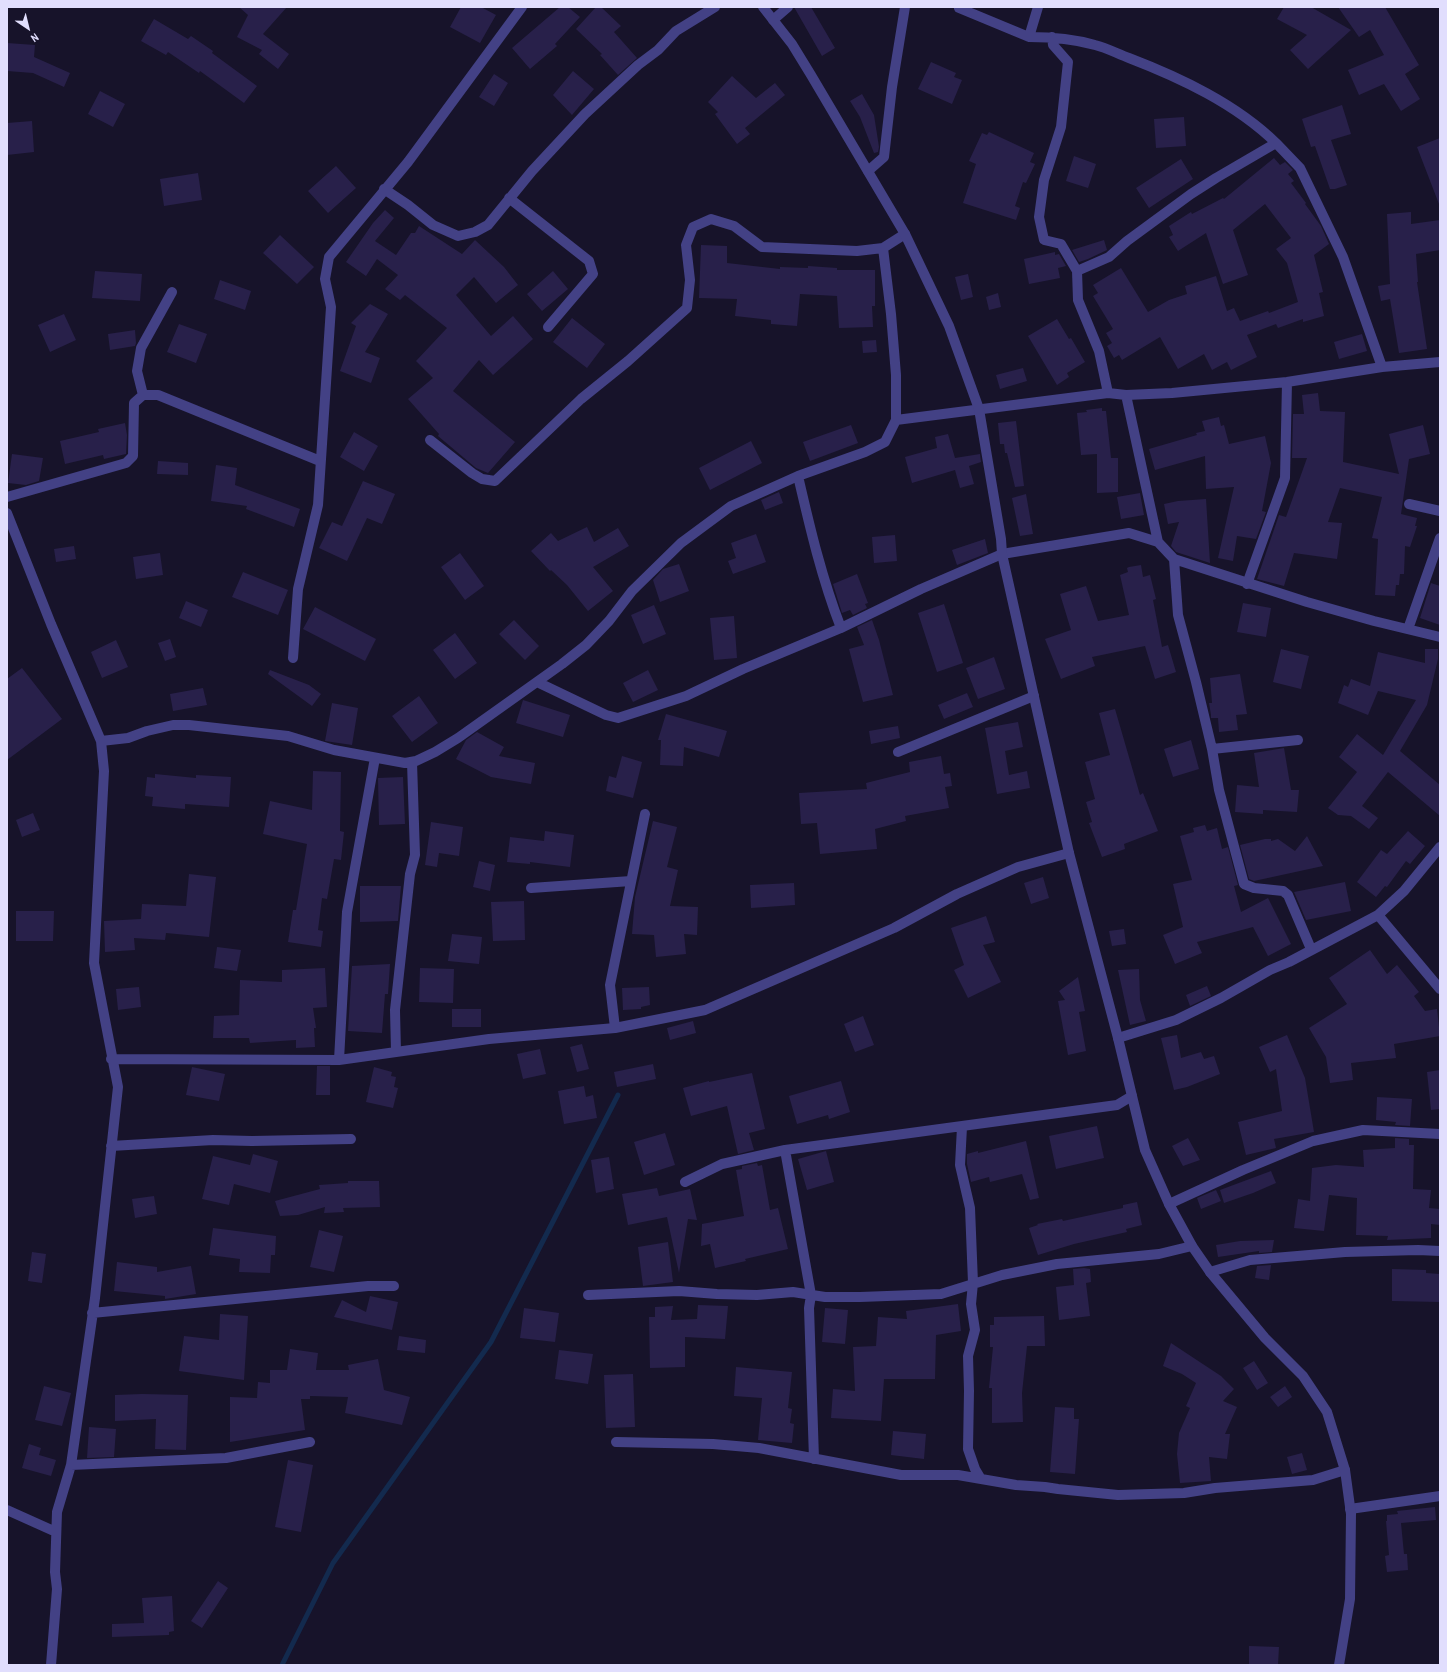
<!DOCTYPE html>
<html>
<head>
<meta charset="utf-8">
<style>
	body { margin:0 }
	#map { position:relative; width:1447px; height:1672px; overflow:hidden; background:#17132a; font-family:"Archivo Narrow",sans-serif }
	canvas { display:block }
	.frame { position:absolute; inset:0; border:8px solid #e1defd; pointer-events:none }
	.north { position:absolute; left:8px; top:8px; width:40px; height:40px; -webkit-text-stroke:3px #17132a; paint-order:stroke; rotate:145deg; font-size:11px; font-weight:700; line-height:16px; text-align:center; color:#e1defd }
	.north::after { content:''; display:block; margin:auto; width:14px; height:18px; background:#e1defd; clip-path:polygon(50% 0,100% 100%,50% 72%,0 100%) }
</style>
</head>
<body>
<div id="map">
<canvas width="1447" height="1672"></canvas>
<div class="frame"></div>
<div class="north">N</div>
</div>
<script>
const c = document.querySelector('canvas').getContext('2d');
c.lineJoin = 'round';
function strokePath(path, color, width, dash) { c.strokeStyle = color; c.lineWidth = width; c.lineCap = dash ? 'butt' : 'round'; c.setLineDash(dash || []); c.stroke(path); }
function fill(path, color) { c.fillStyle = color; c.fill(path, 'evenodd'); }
strokePath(new Path2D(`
	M282,1665l51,-102 158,-221 127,-247`), '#132a4e', 5);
fill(new Path2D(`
	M239,7h48l-24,27 26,20 -11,15 -19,-15 3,-4 -25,-13 11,-22z
	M461,7h20l15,8 -16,28 -30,-16z
	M560,7h8l12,10 -25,27 2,2 -27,23 -18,-21z
	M596,7h5l20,19 -7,6 23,26 -19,17 -18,-20 2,-1 -26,-25z
	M794,7h17l24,41 -13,8z
	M1284,7h27l40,23 -43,39 -18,-19 17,-15 -30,-16z
	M1338,7h47l34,58 -14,9 15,25 -19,12 -17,-27 -25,11 -11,-25 36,-15 -14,-25 -11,7z
	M154,19l34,20 3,-3 22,15 -1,2 45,33 -13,17 -44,-32 -1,2 -31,-21 -2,3 -25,-14z
	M7,43l28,2 -1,12 36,16 -6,14 -31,-14 -26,-2z
	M931,62l25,11 -2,4 8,3 -10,24 -34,-15z
	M573,71l21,18 -22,26 -19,-20z
	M494,74l14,9 -14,23 -15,-9z
	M732,76l24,22 19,-15 10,12 -40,33 5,6 -13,10 -22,-30 3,-2 -10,-10z
	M100,91l25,13 -12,23 -25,-13z
	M862,94l12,21 5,32 -1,5 -4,1 -14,-36 -10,-16z
	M1342,105l9,29 -20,6 16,45 -12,4h-5l-15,-43 -4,1 -9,-28z
	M1184,117l2,29 -30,2 -2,-29z
	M32,121l2,31 -27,3v-32z
	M989,132l45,21 -4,9 5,2 -9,19 -3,-1 -8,24 5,2 -4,12 -53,-17 13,-39 -7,-3 13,-28 5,2z
	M1440,138v66h-1l-22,-57z
	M1074,156l22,8 -8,24 -22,-7z
	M1274,158l6,7 5,-3 8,8 -5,4 6,7 -3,2 15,20 -1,1 16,22 8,18 -15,11 9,37 -4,1 5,23 -21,6v-3l-25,9 -2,-4 -29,11 10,22 -26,13 -4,-8 -15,8 -8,-16 -26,15 -18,-32 -38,23 -3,-5 -5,3 -7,-12 5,-3 -6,-10 7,-4 -20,-33 5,-3 -5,-8 28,-17 27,44 21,-12 18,-6 -2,-8 31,-10 11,35 7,-3 6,13 28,-10 1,2 29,-11 -11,-39 -11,-14 15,-11 -26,-34 -32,26 15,45 -25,9 -17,-51 -28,18 -9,-14 4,-2 -4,-9 22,-14 1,2 31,-16 1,1z
	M1181,159l12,20 -44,29 -13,-20z
	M336,166l20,22 -28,25 -20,-22z
	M198,173l4,27 -38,6 -4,-27z
	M385,210l9,8 -19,23 21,14 15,-22h4l4,-7 43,28 13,-14 29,27 14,18 -22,18 -22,-26 -18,18 35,41 22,-20 20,23 -40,36 -14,-15 -26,31 62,51 -27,31 -12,-5 -38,-32 1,-2 -31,-35 25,-21 -17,-17 31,-33 -42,-33 -5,5 -15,-11 13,-14 -21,-16 -11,17 -20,-14 27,-39z
	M1411,212v12l29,-4v30l-24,4 2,28h-1l10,67 -28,4 -9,-54 -9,2 -3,-15 12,-2 -3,-70z
	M280,235l34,32 -17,17 -34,-31z
	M1104,240l3,10 -19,9 -9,3 -7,-12z
	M701,245l26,1v17l53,6v-2l28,1v-2l29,2v2h38v36h-3l1,21 -34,1 -2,-32 -37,-2 -3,32 -26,-2v-4l-36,-4 2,-17 -38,-1z
	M1055,252v3l4,-1 7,12 -8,2 2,10 -31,6 -5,-25z
	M95,271l47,3 -2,27 -48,-3z
	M553,271l15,18 -26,22 -15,-17z
	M968,274l5,23 -12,3 -6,-23z
	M220,280l31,11 -6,19 -31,-11z
	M998,293l3,14 -12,3 -3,-13z
	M370,304l18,10 -23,38 15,6 -9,25 -31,-12 16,-45 -5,-3z
	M64,314l12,26 -26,12 -12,-27z
	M572,318l33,26 -18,24 -34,-26z
	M1057,319l12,20 2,-1 14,24 -18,11 2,4 -12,8 -29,-49z
	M179,324l28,10 -11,29 -29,-11z
	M135,330l1,13 -1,3 -25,4 -2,-16z
	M1362,334l5,17 -28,8 -5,-17z
	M876,340l1,12 -14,1 -1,-12z
	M1023,368l4,13 -27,8 -4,-14z
	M1318,393l2,18 25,1 -2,50 56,12 -10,-40 34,-9 7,29 -21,5 -8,55 16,4 -2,8h2l-7,21 -5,-1 -1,28h-4l-1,11h-3l-1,11 -20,-1 3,-56 -6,-1 10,-41 -42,-9 -12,34 14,1 -5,36 -43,-6 -10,33 -27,-7 22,-64 7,2 21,-59h-15l1,-44h11l-2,-19z
	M1102,408v3h4l5,47h7v34l-21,1v-39l-16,1 -4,-42 10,-1 -1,-2z
	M1219,417l2,9 3,-1 5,19 36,-8 6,27 -9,48 4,1 -10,27 -19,-3 -4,25 -15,-3 16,-71 -28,2 -1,-33 -50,14 -6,-21 48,-14 -1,-2 9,-2 -3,-10z
	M1016,421l8,65 -9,1 -8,-34h-2l-1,-9h-4l-2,-21z
	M125,423l2,12 -1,19 -22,5 -1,-4 -38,9 -5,-23 39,-9 -1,-3z
	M851,425l7,18 -48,18 -7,-19z
	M354,432l24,14 -14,25 -24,-14z
	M948,434l7,24 25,-4 1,8 -12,4 5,18 -14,4 -5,-18 -43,13 -7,-26 32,-9 -2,-11z
	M751,441l11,22 -52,27 -11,-22z
	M12,454l31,4 -4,23 -13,4 -18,-2z
	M158,461l30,2v12l-31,-1z
	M216,465l21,3 -2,17 65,24 -6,18 -48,-18 1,-3 -36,-5z
	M363,481l32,13 -13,30 -15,-6 -20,43 -28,-13 13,-26 10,4z
	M779,492l4,11 -18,7 -4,-10z
	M1140,493l4,22 -23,4 -4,-22z
	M1026,494l7,40 -13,2 -8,-38z
	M1206,499l4,64 -34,-11 -5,-6 8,-24 -11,2 -4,-20 14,-3z
	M587,527l7,15 24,-14 11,18 -36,21 20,24 -25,20 -21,-26 -16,-15 -1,1 -19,-20 20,-18 7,8z
	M756,534l10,28 -33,12 -5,-13 8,-3 -5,-15z
	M895,535l2,26 -23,2 -2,-26z
	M985,539l3,14 -31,12 -5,-15z
	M74,546l2,13 -20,3 -2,-13z
	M160,553l3,22 -27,4 -3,-22z
	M460,553l24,33 -19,14 -24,-33z
	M679,564l10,27 -29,11 -7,-22 10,-11z
	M1141,565l2,12 7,-2 6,24 -3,1 9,47 6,-2 8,27 -21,7 -10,-33 -53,11 3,9 -34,13 -16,-40 26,-9 -11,-36 26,-8 12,35 31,-6 -9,-40 8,-3 -1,-4 2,-1z
	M243,572l45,18 -10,25 -46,-18z
	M857,574l11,29 -3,1 2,4 -14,7 -3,-5 -8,3 -9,-29z
	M1431,583l9,3v39l-20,-7z
	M186,601l22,9 -7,17 -22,-9z
	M1243,603l28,5 -5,29 -29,-5z
	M944,604l19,59 -26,9 -19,-59z
	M654,605l12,29 -23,10 -12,-29z
	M315,607l61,32 -11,22 -62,-32z
	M734,616l3,42 -23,2 -4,-42z
	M514,620l25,26 -14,14 -26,-26z
	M872,620l7,20 14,55 -30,7 -14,-53 15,-4 -7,-18z
	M455,633l22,30 -22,16 -22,-29z
	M170,639l6,18 -11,4 -7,-18z
	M116,640l12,27 -26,11 -11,-26z
	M1281,649l28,7 -8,33 -28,-7z
	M1425,649h13v10l-11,46 -27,46 40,34v31l-52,-44 -26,34 16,12 -9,11 -18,-13 -13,-1 -10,-7 29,-36 -18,-15 18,-23 26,21 33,-55 -38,-9 -10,24 -30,-12 6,-18 4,2 3,-8 19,7 8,-34 47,11z
	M994,657l11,32 -27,10 -12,-31z
	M22,668l40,51 -55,41v-81z
	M270,670l39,15 12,9 -9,12 -44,-32z
	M648,670l10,20 -25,12 -10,-19z
	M1240,674l7,40 -11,1 2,15 -19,2 -1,-14h-7v-3l-2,-12h3l-2,-25z
	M203,688l4,17 -34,6 -3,-17z
	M967,693l6,14 -29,12 -6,-14z
	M419,696l19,27 -26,19 -20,-26z
	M523,700l47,15 -7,22 -47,-14z
	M332,703l26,5 -6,37 -27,-4z
	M1115,709l25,86 3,-2 15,38 -34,13 1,5 -23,8 -13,-34 3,-1 -6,-20 9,-3 -10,-37 25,-7 -11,-42z
	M666,714l61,17 -8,26 -35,-10 -1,19 -23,-1 1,-25h-3z
	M1018,722l5,25 -18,4 4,24 18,-4 3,17 -33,6 -12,-66z
	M898,726l2,12 -29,6 -2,-13z
	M477,732l27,15 -5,9 36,7 -4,21 -40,-7 -35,-18 10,-19z
	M1191,740l8,29 -26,8 -9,-28z
	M1284,748l7,42h8l-2,22 -34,-2v4l-28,-2 2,-27 22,2 -5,-34z
	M622,756l20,6 -9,36 -27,-7 3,-15 7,2z
	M941,756l3,18 6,-1 2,13 -7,1 4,21 -44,8 1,5 -31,8 2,20 -57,5 -3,-31 -16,1 -2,-31 68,-4 -1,-6 44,-11 -1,-10z
	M313,771l28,1 -1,59 4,1 -3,28 -7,-1 -7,40 -5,-1 -4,32 5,1 -2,16 -33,-5 5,-32h3l11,-66 -44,-10 7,-33 42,9z
	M155,774l41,4v-3l35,2 -2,30 -44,-3v5l-33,-3 1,-9 -8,-1 2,-19 8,1z
	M403,777l2,47 -26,1 -1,-47z
	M33,813l7,17 -18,7 -6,-17z
	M653,821l24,6 -10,40 11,3 -8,36 28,1 -1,28 -13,-1 2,20 -30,3 -2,-22 -22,-1 3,-37z
	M431,822l32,5 -4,29 -20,-3 -2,14 -12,-2z
	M1205,825l2,6 10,-3 5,21 6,-2 10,38 -4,1 7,26 27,-14 23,46 -23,12 -15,-29 -56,15 5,11 -27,11 -12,-29 20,-8 -10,-43 19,-4 -12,-44 14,-4 -1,-4z
	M545,831l29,4 -4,32 -40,-5v2l-23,-2 3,-25 34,4z
	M1408,831l17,15 -15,18 -4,-3 -19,26 -2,-1 -9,11 -19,-15 24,-32 6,4z
	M1307,836l16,30 -69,15 -5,-2 -9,-34 25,-6h6v2l7,-2 17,12z
	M479,861l16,4 -5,26 -17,-4z
	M189,874l27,3 -7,60 -43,-4 -1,7 -31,-2 1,12 -30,2 -1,-31 37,-2 1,-15 44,2z
	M1043,877l6,21 -18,6 -7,-21z
	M1345,882l6,29 -45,9 -12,-28z
	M794,883l1,22 -44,3 -1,-23z
	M360,886h41l-3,35 -38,1z
	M524,901l1,39 -32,1 -2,-39z
	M16,911h38l-1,30h-37z
	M986,916l9,26 -12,3 18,37 -33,16 -14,-28 10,-5 -13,-37z
	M1124,929l2,15 -14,2 -3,-15z
	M452,934l30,3 -3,27 -31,-3z
	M217,947l24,3 -4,21 -23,-3z
	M1370,950l17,24 10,-9 22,27 -5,4 11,15 12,-2 3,27 -46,8 2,14 -45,5 2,17 -23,3 -4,-26 -17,-29 38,-24 -18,-26z
	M390,964l-2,30h-3l-3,39 -34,-2 4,-65z
	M325,968l2,39 -14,1 3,20h-2l1,19 -19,1v-8l-46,3 -1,-5h-36l1,-22 25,-1 1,-35 42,2v-12z
	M420,968l34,1 -1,34 -34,-1z
	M1139,969l1,31 6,21 -16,4 -12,-55z
	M1078,977l7,34 -6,1 7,39 -18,4 -10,-54 7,-1 -6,-9z
	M1207,986l4,10 -21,10 -4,-11z
	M139,987l2,20 -23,3 -2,-21z
	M649,987l1,18 -9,2v2l-18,1 -1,-22z
	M452,1009h29v18h-29z
	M863,1016l11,29 -19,7 -11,-28z
	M693,1021l3,12 -26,7 -3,-12z
	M1177,1035l4,23 20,-6 3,7 10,-3 6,18 -33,13 -13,3 -13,-52z
	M1287,1035l18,43 9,54 -40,7 2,9 -30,7 -8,-33 44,-11 -6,-42 -6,3 -11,-25z
	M582,1044l7,25 -12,3 -7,-25z
	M540,1049l6,25 -23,5 -6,-25z
	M653,1064l3,15 -39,8 -3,-15z
	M317,1066h13v29h-14z
	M192,1067l33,7 -6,27 -33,-6z
	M374,1067l18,5 -1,4 5,1 -2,10 4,1 -5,20 -27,-6z
	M1440,1070v39l-9,1 -4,-38z
	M752,1073l13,56 -16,4 5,17 -16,4 -11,-48 -36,10 -8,-28 26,-7v1z
	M841,1081l9,31 -21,7 -1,-4 -31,9 -8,-28z
	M584,1086l2,11 7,-2 4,23 -33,6 -6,-33z
	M1377,1097l35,2 -2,27 -15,-1 1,-3 -20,-2z
	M1097,1126l7,32 -48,11 -7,-33z
	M665,1133l10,32 -31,10 -10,-33z
	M1188,1138l12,22 -17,6 -11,-20z
	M1395,1138l14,1v6h5l-1,44 18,1 -2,18 11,1v16l-9,-1v14l-44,2 1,-4 -32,-1 1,-37 -28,-3 -5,36 -30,-3 4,-29 12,2 2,-33 24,-3 28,2 -1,-17 32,-2z
	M1026,1141l13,57 -9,2 -8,-26 -32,8 -1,-5 -18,5 -4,-18v-10l11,-3v2z
	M826,1151l8,31 -27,8 -9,-31z
	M253,1154l25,7 -8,32 -36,-9 -5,21 -27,-6 11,-43 37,9z
	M609,1157l5,32 -18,4 -5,-33z
	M757,1163l1,3 4,-1 8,45 8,-2 10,41 -43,10 1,2 -31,7 -5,-24 -9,2 1,-22 42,-8 -8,-46 6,-1v-3z
	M1271,1171l5,12 -23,10 -29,10 -4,-13z
	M348,1181h31l1,26 -37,1 1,4 -20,1 1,-6 -27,8 -18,1 -5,-15 45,-12 -1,-4 29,-2z
	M657,1188l2,8 31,-7 7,31 -9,-1 -9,54 -12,-56 -39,8 -6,-31z
	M1216,1190l5,11 -20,8 -4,-11z
	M154,1196l3,18 -22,4 -3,-19z
	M1137,1202l5,23 -16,4 1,3 -53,12 -36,11 -9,-27 9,-3 -1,-1 25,-5 1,2 60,-13v-3z
	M213,1228l63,8 -1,19h-4l-1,18 -31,-1 1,-13 -31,-4z
	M319,1230l24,6 -9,36 -24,-5z
	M1274,1240l-2,12 -13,1v-2l-41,6 -2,-12 24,-4z
	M668,1242l5,40 -30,4 -5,-39z
	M32,1252l14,2 -4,29 -14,-2z
	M117,1262l40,5v5l34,-6 5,28 -31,5v-3l-51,-5z
	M1271,1265l-2,15 -14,-2 2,-12z
	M1084,1268l6,1 1,13 -5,1 4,33 -31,4 -3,-33 18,-2 -1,-16z
	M1392,1269l34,1v3l14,1v28l-48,-1z
	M370,1296l28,6 -6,28 -58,-13 8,-17 24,12z
	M958,1304l3,27 -25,4 -1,44h-51l-3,42 -50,-3 2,-29 22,2 -2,-44 23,-1 2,-29 29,2 -1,-8z
	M698,1305l30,1 -3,33 -40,-2v30l-35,1 -1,-51h6v-10l18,-1 -2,14 26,-1z
	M524,1308l35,5 -4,29 -35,-4z
	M825,1308l23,2 -3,34 -23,-2z
	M220,1314l28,2 -4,64 -65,-9 5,-35 35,4z
	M1044,1316l1,30h-18l-5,47 1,29 -31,1v-35h-3l4,-41h-3v-22h4v-8z
	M399,1336l27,4 -1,13 -28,-3z
	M1171,1343l50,33 13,13 -11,12 14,6 -12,27h5l-3,25 -18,-2 2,24 -31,2 -3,-29 2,-21 11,-25 -4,-2 10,-23 -14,-9 -19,-8z
	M290,1349l28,4 -2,17h33l-1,-5 30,-6 6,31 26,7 -8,28 -57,-12 3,-16 -38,-1v3h-9l4,31 -75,12v-45l27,1 1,-16 12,1v-13h17z
	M559,1350l34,4 -5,30 -33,-5z
	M1254,1361l14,22 -11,7 -14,-22z
	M736,1367l56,5 -4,36 4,1 -2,14 4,1 -2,19 -34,-3 4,-42 -28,-2z
	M633,1374l2,53 -29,1 -2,-53z
	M44,1386l27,7 -9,33 -27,-6z
	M1285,1386l7,11 -14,10 -8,-10z
	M142,1394l46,1 -2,55 -31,-1 1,-30 -41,2v-26z
	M1055,1407l19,1v11h5l-4,55 -25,-2z
	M89,1427l27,2 -2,28 -27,1z
	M893,1431l33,3 -2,25 -33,-4z
	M29,1444l12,4 -2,7 17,5 -5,16 -29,-8z
	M1302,1453l5,17 -15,4 -5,-17z
	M288,1460l25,5 -12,67 -26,-5z
	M1435,1507l1,13 -35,3 3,31h3l1,16 -21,2 -2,-16 4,-1 -3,-34h1v-6l11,-1 -1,-3z
	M218,1581l10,7 -26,40 -11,-7z
	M172,1596l2,35 -5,1v3l-57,2v-13l32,-1 -2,-25z
	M1249,1646l30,1 -1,18h-29z`), '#28204a');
strokePath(new Path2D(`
	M1038,7l-9,30c22,0 45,2 66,8 12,3 23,9 34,13 52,20 107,46 147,85l-60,35 -25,16 -64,47 -18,16 -32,14 1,29 21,51 9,42
	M959,8l70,29
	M773,20l15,-13
	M1052,37l1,8 15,17 -7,65 -17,53 -5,37 5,23 17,4 16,27
	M1276,143l24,25 43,89 39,110
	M868,171l16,-14 8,-70 13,-80
	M384,189l24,16 25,20 25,11 17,-4 13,-7 44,-54 53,-57 53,-49 20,-15 18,-19 39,-24
	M509,198l80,63 4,13 -45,53
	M143,395l-6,-24 4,-23 31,-56
	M1126,395l32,147
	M896,420l212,-27 18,2 46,-2 115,-11 95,-15 58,-5
	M430,440l42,33 10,6 13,2 86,-82 47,-38 59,-53 3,-28 -4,-35 7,-18 18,-8 23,7 28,21 95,4 26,-3 22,-14
	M798,476c12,52 24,103 43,152
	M7,497l119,-34 7,-7 1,-53 9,-8h15l162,66
	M1409,504l31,7
	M7,513l44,111 50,117 3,30 -10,192 24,124 -23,211 -24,167 -14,47 -2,60 2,17 -6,76
	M1174,559l4,56 18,67 16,67 7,41 25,94 10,4 29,3 5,4 23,54
	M1247,584l38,-106 2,-96
	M1408,629l32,-91
	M293,658l5,-69 20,-84 13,-198 -6,-28 4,-22 79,-95 114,-155
	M537,682l69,33 12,3 68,-22 57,-27 98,-41 80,-39 81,-35 127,-21 29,9 16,17 133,43 67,19 66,16
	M101,741l27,-3 19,-7 26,-6h16l99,11 46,14 71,13 11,-2 19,-9 23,-14 104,-74 24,-19 23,-24 23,-30 49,-48 50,-37 67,-30 67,-24 20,-10 11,-22v-45l-5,-61 -8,-66
	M1212,749l86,-9
	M898,752l136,-56
	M531,888l100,-7
	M1378,915l62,74
	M615,1028l-5,-43 35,-171
	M1118,1038l58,-18 45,-22 49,-28 19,-8 89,-47 26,-24 36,-44
	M396,1052l93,-13 126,-11 90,-18 189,-82 63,-34 61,-27 51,-14
	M111,1059l228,1 57,-8 -1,-42 15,-136 5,-19 -3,-93
	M339,1060l8,-148 28,-154
	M962,1127l-2,38 10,43 3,75 -2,21 4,26 -7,26 1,35 -1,58 7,20 6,10
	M111,1146l102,-6 39,1 99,-2
	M785,1150l26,145 -2,13 5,151
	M685,1182l37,-18 63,-14 332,-45 15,-9
	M1169,1204l74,-34 70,-29 50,-11 77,4
	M1210,1272l40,-12 95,-8 73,-2 22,1
	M588,1295l91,-4 38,3 40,1 36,-3 32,5h35l81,-3 61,-19 55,-11 102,-10 33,-8
	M92,1313l276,-27h26
	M616,1442l97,2 46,4 142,27h57l58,10 29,2 13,2 60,6 66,-2 31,-5 98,-8 32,-10
	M71,1465l155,-7 84,-16
	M1350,1509l90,-13
	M7,1510l49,22`), '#434185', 10);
strokePath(new Path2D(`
	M763,7l29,37 19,31 94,159 44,92 30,83 22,130 1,15 67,299 49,185 27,112 24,54 23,42 18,26 55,66 38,38 24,36 18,58 6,44 -1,85 -11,66`), '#434185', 10);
</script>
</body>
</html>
